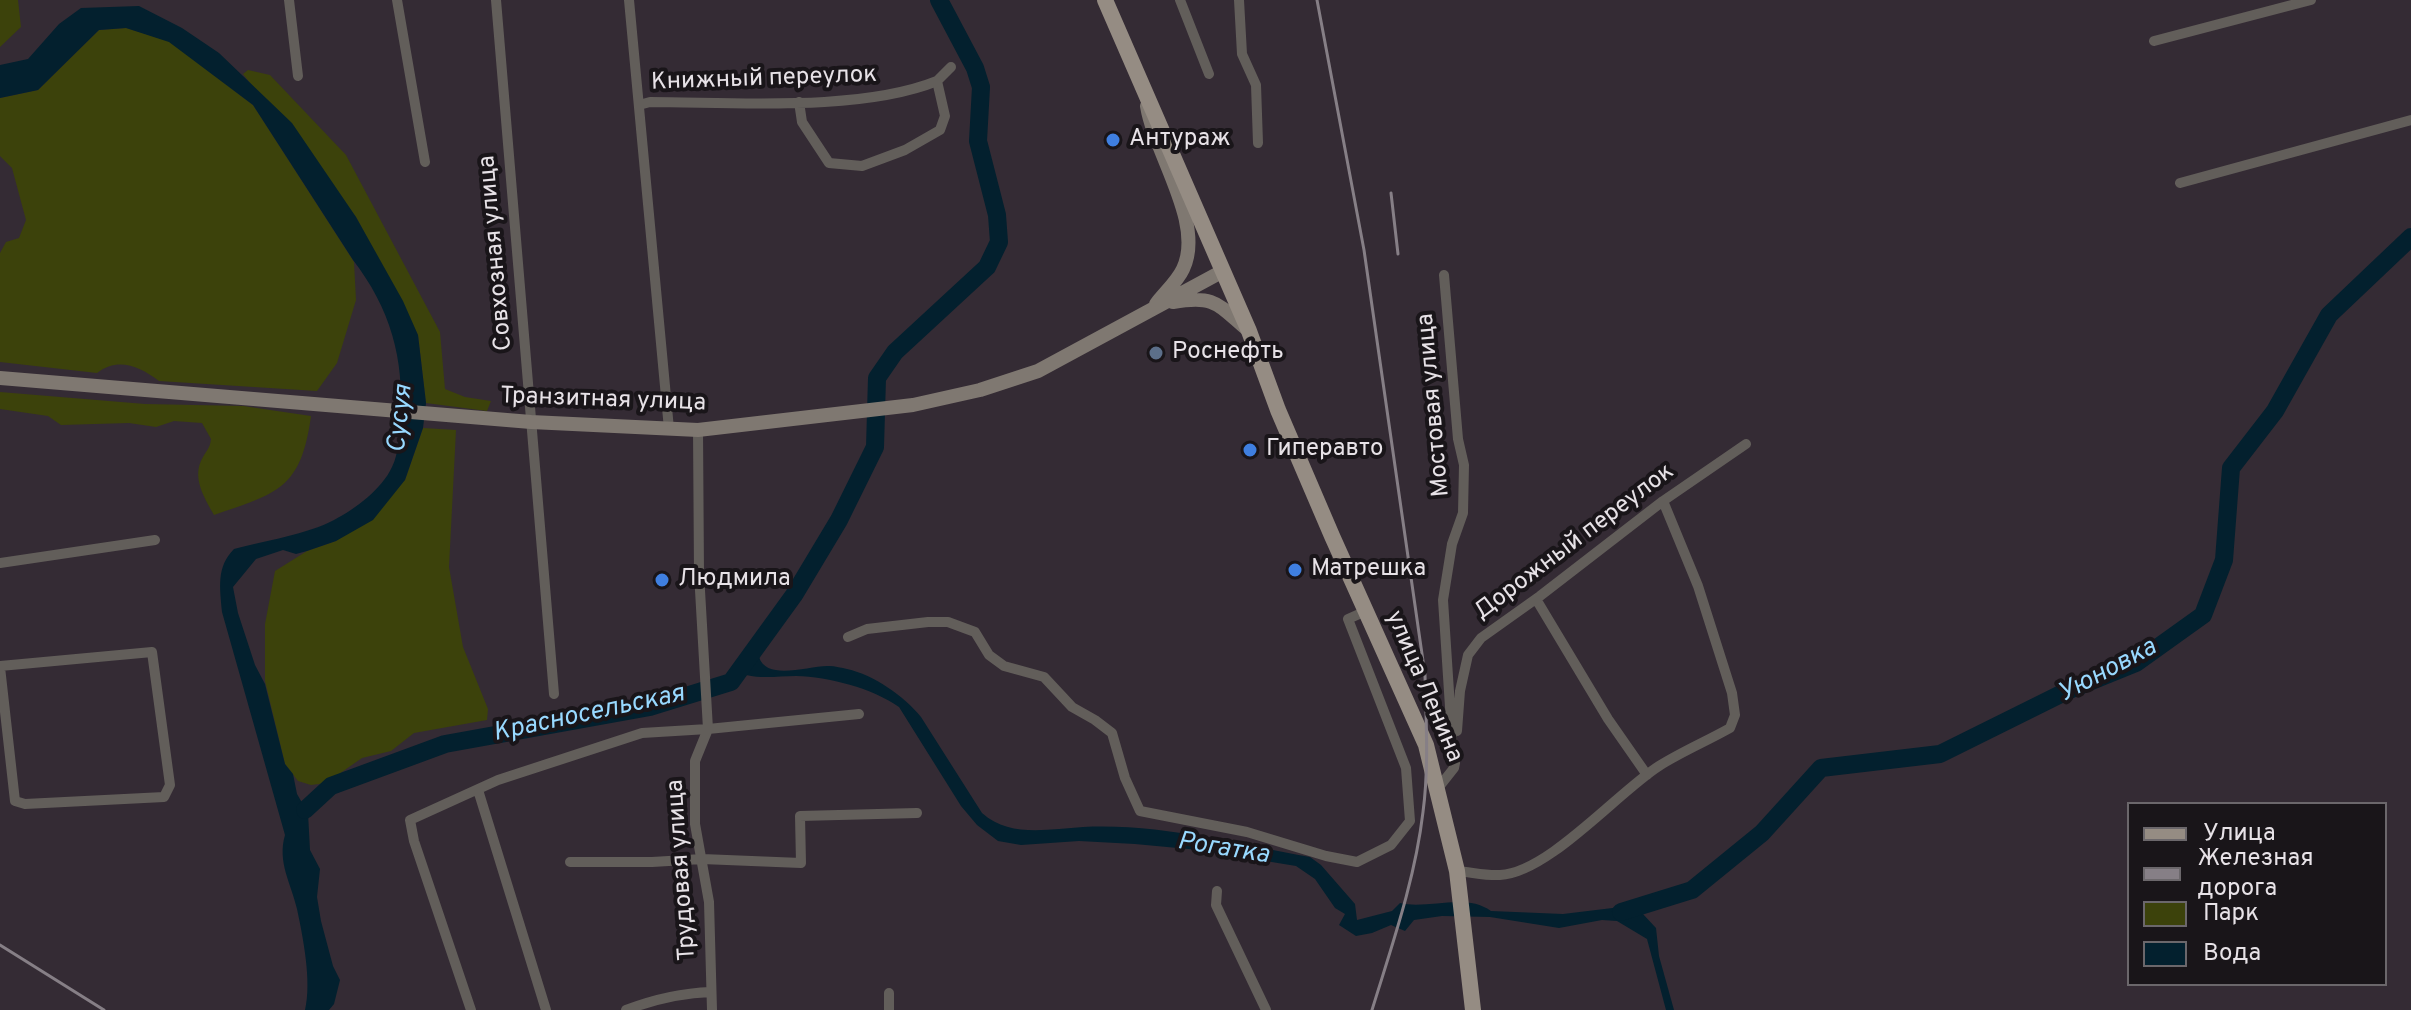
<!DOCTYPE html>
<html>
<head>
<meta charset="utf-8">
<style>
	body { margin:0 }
	#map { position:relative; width:2411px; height:1010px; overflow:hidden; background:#342b34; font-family:Overpass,sans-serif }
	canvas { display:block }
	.legend { position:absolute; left:2127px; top:802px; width:260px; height:184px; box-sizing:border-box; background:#191519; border:2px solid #6b676b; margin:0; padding:10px 14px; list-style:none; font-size:24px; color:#e7e2e7 }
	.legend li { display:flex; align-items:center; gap:16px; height:40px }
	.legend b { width:40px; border:2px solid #6b676b }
</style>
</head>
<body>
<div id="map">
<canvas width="2411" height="1010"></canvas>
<ul class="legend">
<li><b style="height:10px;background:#958c83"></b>Улица</li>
<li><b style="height:10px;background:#867f86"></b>Железная дорога</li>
<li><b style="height:22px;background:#3c420b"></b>Парк</li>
<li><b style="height:22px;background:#03202e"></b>Вода</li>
</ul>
</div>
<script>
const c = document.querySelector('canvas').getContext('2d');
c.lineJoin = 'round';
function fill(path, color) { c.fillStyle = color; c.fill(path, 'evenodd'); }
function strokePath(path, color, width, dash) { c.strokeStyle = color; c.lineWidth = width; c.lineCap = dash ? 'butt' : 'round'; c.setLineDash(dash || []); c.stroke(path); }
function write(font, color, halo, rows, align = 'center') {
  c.font = font + ' Overpass,sans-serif'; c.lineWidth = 8; c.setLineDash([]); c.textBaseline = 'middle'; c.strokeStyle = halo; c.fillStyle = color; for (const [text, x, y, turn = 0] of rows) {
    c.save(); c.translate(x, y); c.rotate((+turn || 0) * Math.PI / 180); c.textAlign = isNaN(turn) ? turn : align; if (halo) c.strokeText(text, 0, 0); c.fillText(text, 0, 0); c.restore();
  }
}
fill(new Path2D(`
	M0,0h18l3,27 -21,20z
	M126,28l43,13 84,64 101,157 2,38 -19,63 -20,28 -158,-10c-20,-15 -41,-24 -62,-8l-97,-11v-109l6,-11 13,-4 7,-18 -14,-52 -12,-12v-58l38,-8 61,-60z
	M248,70l22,5 76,80 94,177 5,57 20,8 26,4 -4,10 -61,-8 -8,-68 -62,-118 -113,-143z
	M0,392l145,12 98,2 68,10c-10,73 -33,77 -97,99 -10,-18 -23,-38 -11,-58 4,-7 7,-9 8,-18l-9,-16 -28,-2 -18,6 -27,-4 -68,2 -13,-9 -48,-7z
	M423,428l33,2 -7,137 14,80 25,62 -1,11 -73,13 -23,18 -29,7 -36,25 -15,2 -13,-4 -13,-17 -20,-83v-57l10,-53 32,-20 29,-10 69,-61z`), '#3c420b');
fill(new Path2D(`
	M139,6l43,22 37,25 73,70 64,94 47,84 15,34 8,68 -3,25 -18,52 -32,40 -37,21 -29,10 -11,3 -13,-4 -27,9 -23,28 5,26 17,52 10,19 20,80 8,10 4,20 11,19 2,37 10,19 -3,28 4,24 12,45 7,14 -6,24 -5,6h-24c7,-28 -2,-73 -8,-101 -6,-26 -20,-47 -12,-74l-63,-223c-2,-24 -6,-45 12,-63 30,-8 74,-15 100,-29 21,-11 48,-31 58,-53 7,-14 7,-33 8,-48 5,-60 -10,-111 -47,-159l-100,-155 -84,-63 -43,-14 -27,2 -61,60 -38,8v-33l28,-6 31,-35 22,-16z
	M759,657c8,25 51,8 70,9 6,0 13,2 18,3 27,6 57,27 74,48l61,96c28,25 66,16 101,14 76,-4 153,17 227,30l11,8 34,39 2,16 35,-9 8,-8c28,7 65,-11 91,8l72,3 66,-8 13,7 14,15 3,28 15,54h-8l-19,-71 -30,-18 -15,-1 -43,8 -69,-11 -48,-1 -28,4 -9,11 -14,-6 -19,8 -16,3 -17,-11 6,-11 -10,-6 -20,-29 -19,-13 -97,-16 -64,-6 -56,-3 -58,4 -23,-4 -21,-16 -16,-19 -62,-99c-27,-19 -70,-30 -103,-31 -18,0 -32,3 -50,-1z`), '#03202e');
strokePath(new Path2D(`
	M305,810l26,-24 114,-42 205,-37 81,-25 63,-87 45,-75 36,-73 2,-69 18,-26 92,-85 12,-25 -2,-27 -19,-74 3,-54 -6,-19 -36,-68
	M1621,912l71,-22 70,-57 59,-65 119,-14 127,-63 69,-28 67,-48 21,-55 7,-92 44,-57 54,-96 82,-78`), '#03202e', 18);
strokePath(new Path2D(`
	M289,0l9,76
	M397,0l28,162
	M496,0l58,694
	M629,0l40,429
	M1180,0l29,74
	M1239,0l3,54 14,31 2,58
	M2154,41l157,-41
	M799,102l3,20 27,41 33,3 43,-16 35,-20 5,-14 -8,-35 14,-14
	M639,105l11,-3c83,0 210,10 287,-21
	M2180,183l231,-63
	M1444,275l14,164 6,26 -1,48 -11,31 -9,56 11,168
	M698,430l1,143 9,156 -13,32v63l14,78 3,108
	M0,563l155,-23
	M1536,599l72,120 39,56
	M848,637l19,-8 61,-7h20l27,10 14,23 15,11 40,11 28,30 23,13 17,13 13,45 15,33 107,21 79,24 31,6 34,-17 19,-24 -4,-53 -58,-149 18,-8
	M0,666l152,-14 18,133 -6,12 -139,7 -10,-3 -15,-134
	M1457,731l3,-40 8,-36 13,-17 59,-42 123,-95 83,-57
	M1439,787l15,-19 1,-5
	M478,790l68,220
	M570,862h82l50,-3 99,4 -1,-47 117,-3
	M1457,871c14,1 29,5 43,4 48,-2 118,-83 159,-109 22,-14 48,-25 71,-38l5,-13 -3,-22 -34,-107 -35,-85
	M1217,891l-1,14 50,105
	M889,993v17
	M471,1010l-57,-169 -4,-21 88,-40 144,-47 66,-4 151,-15
	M626,1010c29,-11 54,-17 85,-18`), '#625e5a', 10);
strokePath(new Path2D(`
	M1147,106c8,49 58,117 36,163 -6,13 -19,24 -27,35
	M1173,302c43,-7 44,2 75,28
	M0,378l531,44 167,8 215,-25 67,-15 58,-19 185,-100`), '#7f7871', 14);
strokePath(new Path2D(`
	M1105,0l144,331 29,79 54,126 94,209 31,126 16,139`), '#958c83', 16);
strokePath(new Path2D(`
	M1317,0l47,250 61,425c1,46 4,92 -2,137 -8,68 -31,133 -51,198
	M1391,193l7,61
	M0,945l104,65`), '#867f86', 3);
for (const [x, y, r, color] of [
	[1113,140,8,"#3f7fe0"],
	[1156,353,8,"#5c6f8a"],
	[1250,450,8,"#3f7fe0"],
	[1295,570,8,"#3f7fe0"],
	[662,580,8,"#3f7fe0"]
]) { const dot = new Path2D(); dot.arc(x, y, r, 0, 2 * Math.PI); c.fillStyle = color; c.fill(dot); strokePath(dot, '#191519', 3); }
write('24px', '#e7e2e7', '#191519', [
	["Книжный переулок",764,80,-2],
	["Совхозная улица",497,253,-95],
	["Транзитная улица",603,401,2],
	["Мостовая улица",1435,405,-95],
	["Дорожный переулок",1575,543,-37],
	["улица Ленина",1423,687,67],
	["Трудовая улица",683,870,-94]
]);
write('24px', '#e7e2e7', '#191519', [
	["Антураж",1129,140],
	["Роснефть",1172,353],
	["Гиперавто",1266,450],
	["Матрешка",1311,570],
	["Людмила",678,580]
], 'left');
write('italic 26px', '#98d9ff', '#191519', [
	["Сусуя",402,419,-84],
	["Уюновка",2108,672,-28],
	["Красносельская",589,715,-12],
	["Рогатка",1223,850,9]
]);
</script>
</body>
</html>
